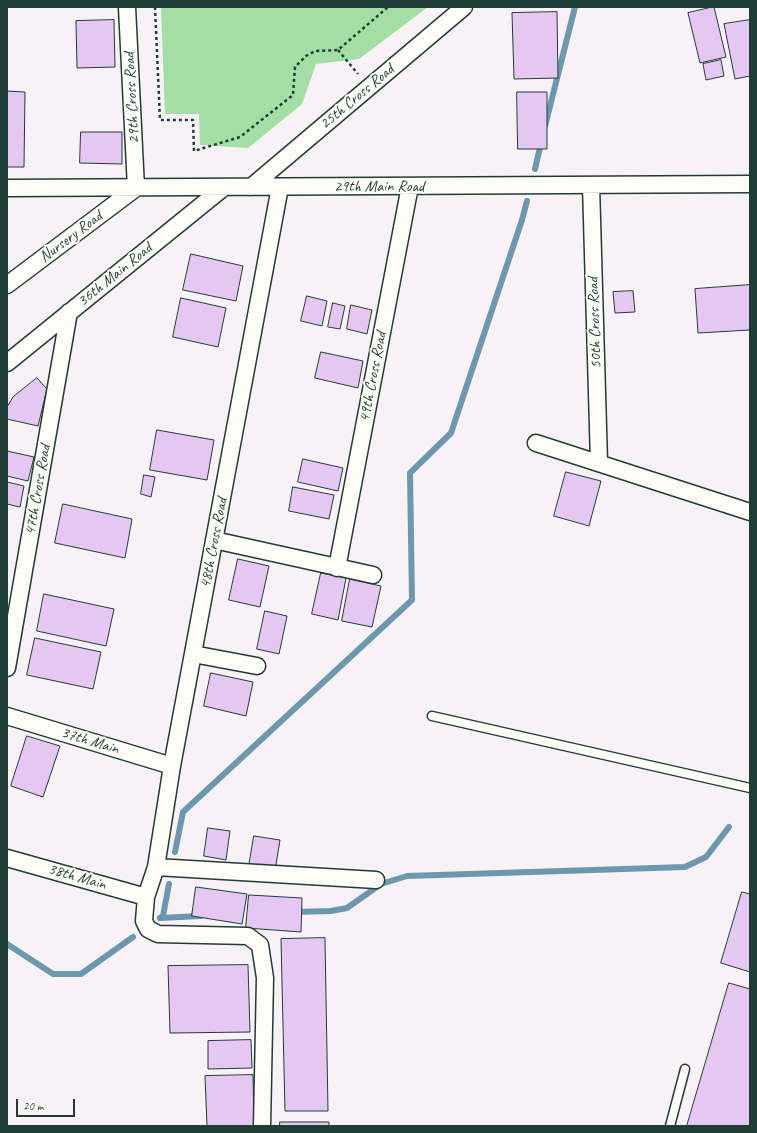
<!DOCTYPE html>
<html>
<head>
<meta charset="utf-8">
<style>
	body { margin:0 }
	#map { position:relative; width:757px; height:1133px; overflow:hidden; background:#f8f1f6; font-family:Caveat,sans-serif }
	canvas { display:block }
	.frame { position:absolute; inset:0; border:8px solid #1f3d34; pointer-events:none }
	.scale { position:absolute; left:16px; top:1099px; width:59px; height:18px; box-sizing:border-box; border:2px solid #1f3d34; border-top:0; padding-left:5px; font-size:12px; line-height:14px; white-space:nowrap; color:#1f3d34; -webkit-text-stroke:3px #fdfcf7; paint-order:stroke }
</style>
</head>
<body>
<div id="map">
<canvas width="757" height="1133"></canvas>
<div class="frame"></div>
<div class="scale">20 m</div>
</div>
<script>
const c = document.querySelector('canvas').getContext('2d');
c.lineJoin = 'round';
function fill(path, color) { c.fillStyle = color; c.fill(path, 'evenodd'); }
function strokePath(path, color, width, dash) { c.strokeStyle = color; c.lineWidth = width; c.lineCap = dash ? 'butt' : 'round'; c.setLineDash(dash || []); c.stroke(path); }
function write(font, color, halo, rows, align = 'center') {
  c.font = font + ' Caveat,sans-serif'; c.lineWidth = 4; c.setLineDash([]); c.textBaseline = 'middle'; c.strokeStyle = halo; c.fillStyle = color; for (const [text, x, y, turn = 0] of rows) {
    c.save(); c.translate(x, y); c.rotate((+turn || 0) * Math.PI / 180); c.textAlign = isNaN(turn) ? turn : align; if (halo) c.strokeText(text, 0, 0); c.fillText(text, 0, 0); c.restore();
  }
}
fill(new Path2D(`
	M161,7h267l-69,52 -43,5 -14,40 -54,44 -48,-3 -1,-31h-34z`), '#a3dea4');
strokePath(new Path2D(`
	M545,126l30,-119
	M535,169l6,-26
	M175,852l8,-40 229,-212 -2,-127 41,-40 71,-213 5,-19
	M294,912l37,-1 16,-3 34,-24 26,-8 278,-9 21,-10 23,-30
	M160,918l41,-2
	M160,918l3,-2 6,-32
	M7,944l46,30h28l52,-37`), '#6b98ad', 6);
const building = new Path2D(`
	M714,7l12,50 -26,6 -12,-50z
	M557,12l1,66 -44,1 -2,-66z
	M114,20l1,47 -38,1 -1,-47z
	M750,20v56l-15,3 -11,-55z
	M721,60l3,16 -18,4 -3,-16z
	M7,91l18,1 -1,75h-17z
	M517,92h30v57h-29z
	M81,132h41v32l-42,-1z
	M191,254l52,12 -7,35 -53,-11z
	M750,285v45l-52,3 -3,-44z
	M633,291l2,21 -20,1 -2,-21z
	M307,296l20,5 -5,25 -21,-5z
	M181,298l45,10 -8,39 -45,-10z
	M333,303l12,3 -5,23 -12,-2z
	M351,305l21,5 -5,24 -20,-5z
	M321,352l42,9 -5,27 -43,-10z
	M37,378l10,11 -9,37 -31,-7v-12l6,-10z
	M157,430l57,10 -7,40 -57,-10z
	M7,451l27,6 -6,24 -21,-5z
	M303,459l40,9 -5,23 -40,-9z
	M566,472l35,9 -12,45 -35,-10z
	M144,475l11,2 -4,20 -10,-3z
	M7,482l17,4 -4,21 -13,-3z
	M293,487l41,8 -5,24 -40,-8z
	M63,504l69,15 -7,39 -70,-15z
	M238,559l31,7 -9,41 -31,-7z
	M321,573l25,5 -8,42 -26,-6z
	M350,579l31,7 -9,41 -30,-6z
	M44,594l70,15 -8,37 -69,-15z
	M265,611l22,5 -8,38 -22,-5z
	M35,638l66,14 -8,37 -66,-14z
	M211,673l42,9 -7,34 -42,-10z
	M27,736l33,10 -17,51 -32,-11z
	M208,828l22,3 -4,29 -22,-4z
	M254,836l26,4 -5,31 -26,-5z
	M196,887l51,7 -5,30 -50,-8z
	M742,892l8,2v78l-29,-9z
	M249,895l53,3 -1,34 -55,-4z
	M325,938l3,173h-43l-4,-172z
	M248,965l2,67 -80,1 -2,-67z
	M729,983l21,6v137h-63z
	M251,1040l1,28 -44,1v-28z
	M253,1075l1,51h-47l-2,-50z
	M280,1122h49v4h-49z`);
fill(building, '#e6c7f4');
strokePath(building, '#1f3d34', 1);
const lane = new Path2D(`
	M432,716l318,72
	M670,1126l15,-57`);
const street = new Path2D(`
	M591,185l8,277
	M251,187l213,-180
	M7,188l743,-4
	M7,285l129,-97 -9,-181
	M7,363l216,-175
	M536,443l214,69
	M214,540l159,35
	M337,568l73,-382
	M193,654l64,12
	M7,668l62,-356
	M7,716l165,50
	M7,858l139,39
	M156,867l220,13
	M262,1126l3,-148 -5,-33 -12,-9 -90,-2 -10,-5 -4,-8 2,-24 10,-30 16,-101 108,-579`);
strokePath(lane, '#1f3d34', 11);
strokePath(street, '#1f3d34', 19);
strokePath(new Path2D(`
	M155,7l5,113h33l1,31 46,-14 53,-42 2,-28 11,-11 9,-5 23,-1 50,-43
	M338,50l20,24`), '#1f3d34', 2.5, [3, 3]);
strokePath(lane, '#fdfcf7', 8);
strokePath(street, '#fdfcf7', 16);
write('16px', '#1f3d34', '#fdfcf7', [
	["25th Cross Road",357,97,-40],
	["29th Cross Road",132,98,-93],
	["29th Main Road",379,187],
	["Nursery Road",71,237,-37],
	["36th Main Road",115,275,-39],
	["50th Cross Road",595,323,-92],
	["49th Cross Road",373,377,-79],
	["47th Cross Road",38,490,-80],
	["48th Cross Road",214,543,-79],
	["37th Main",90,741,17],
	["38th Main",77,877,16]
]);
</script>
</body>
</html>
